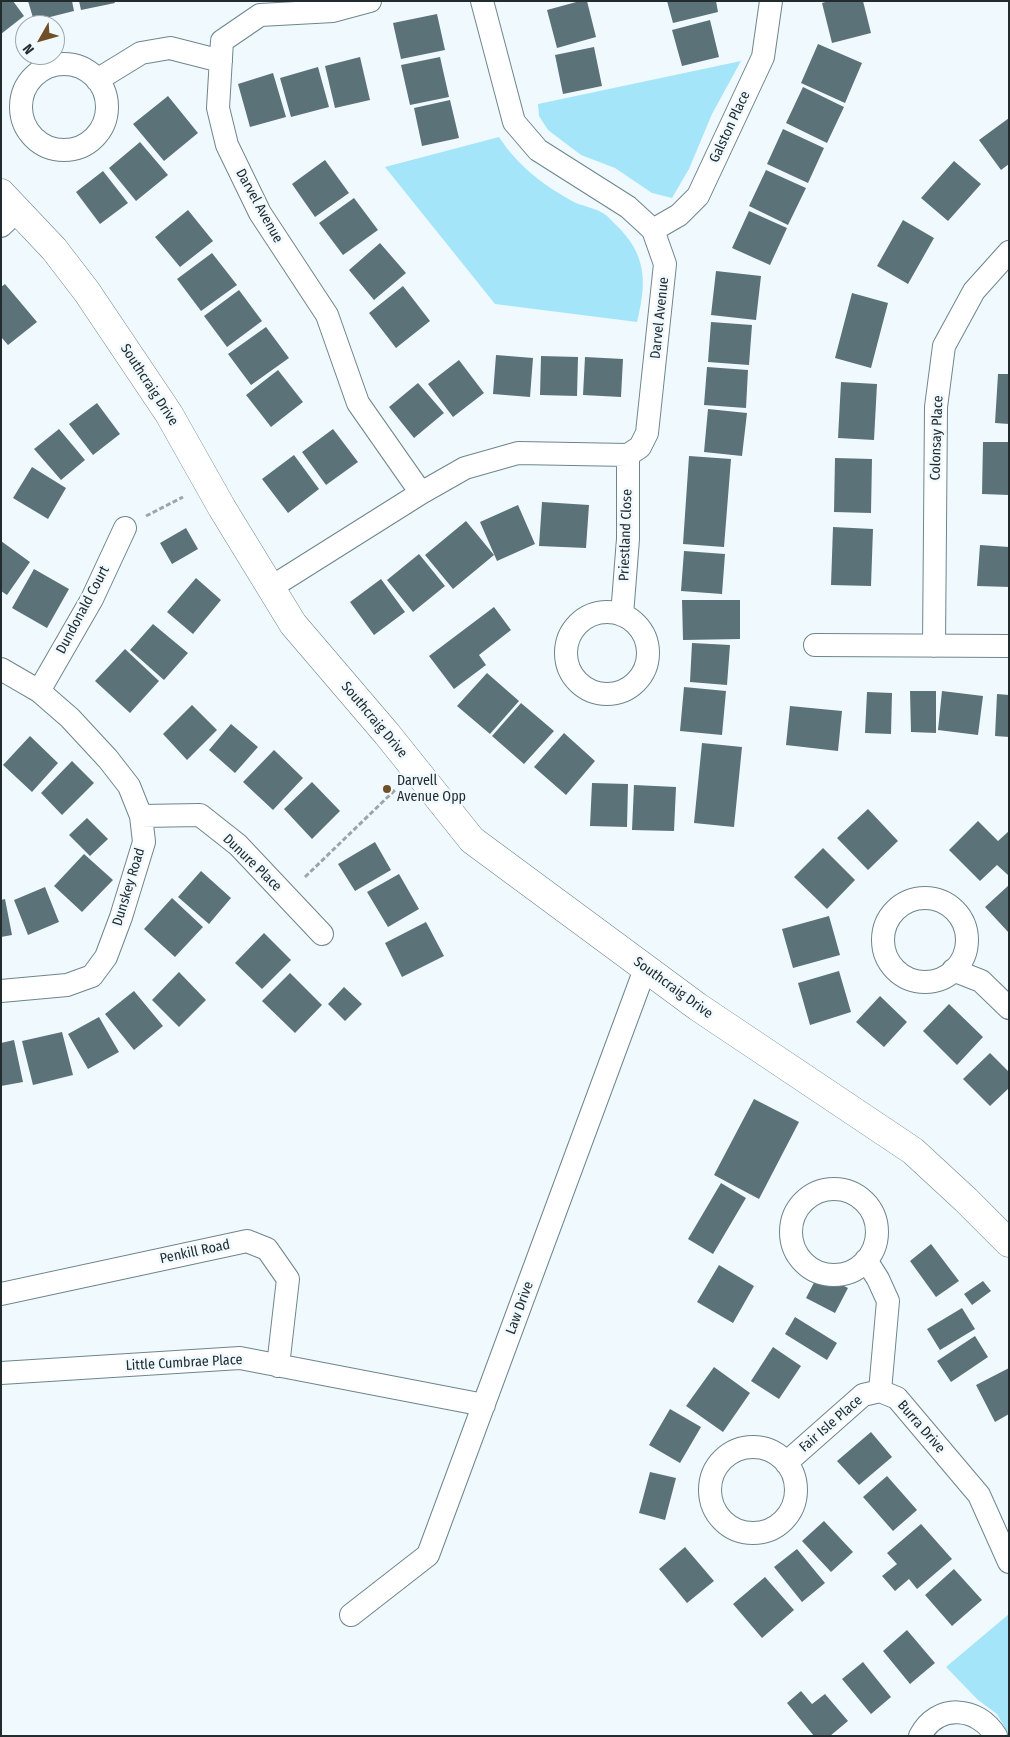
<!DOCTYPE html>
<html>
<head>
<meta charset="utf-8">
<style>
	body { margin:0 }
	#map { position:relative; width:1010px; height:1737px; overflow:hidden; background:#f0fafe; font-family:"Fira Sans Condensed",sans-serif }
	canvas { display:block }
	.frame { position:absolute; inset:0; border:2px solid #222c2f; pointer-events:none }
	.north { position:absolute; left:15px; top:15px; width:50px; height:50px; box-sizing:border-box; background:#f0fafe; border:1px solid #9ea8ab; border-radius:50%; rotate:232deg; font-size:14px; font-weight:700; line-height:20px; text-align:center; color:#222c2f }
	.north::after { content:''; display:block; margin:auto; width:18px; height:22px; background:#714f27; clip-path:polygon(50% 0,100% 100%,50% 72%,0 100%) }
</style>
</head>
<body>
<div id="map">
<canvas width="1010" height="1737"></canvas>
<div class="frame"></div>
<div class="north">N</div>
</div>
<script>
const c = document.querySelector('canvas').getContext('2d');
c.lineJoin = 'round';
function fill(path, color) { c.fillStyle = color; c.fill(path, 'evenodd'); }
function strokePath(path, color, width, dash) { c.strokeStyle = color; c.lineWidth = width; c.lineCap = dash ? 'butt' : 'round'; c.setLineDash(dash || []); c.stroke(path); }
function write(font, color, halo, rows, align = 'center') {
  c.font = font + ' "Fira Sans Condensed",sans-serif'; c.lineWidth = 5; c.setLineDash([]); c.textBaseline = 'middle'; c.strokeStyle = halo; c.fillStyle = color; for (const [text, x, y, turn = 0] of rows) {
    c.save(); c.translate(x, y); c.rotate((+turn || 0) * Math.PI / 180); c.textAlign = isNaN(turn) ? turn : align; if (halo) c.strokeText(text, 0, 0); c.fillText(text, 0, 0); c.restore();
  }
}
fill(new Path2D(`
	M741,61l-29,53 -23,55 -17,29 -20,-5 -37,-25 -34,-13 -33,-25 -9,-14 -1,-12z
	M499,137c19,29 43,47 73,64 9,5 20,6 29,11 5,2 10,8 14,12 32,30 32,58 22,98l-142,-18 -110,-137z
	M1009,1614v121l-12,-21 -19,-14 -32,-33z`), '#a5e5f9');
fill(new Path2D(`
	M1,1h12l11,15 -23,18z
	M28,1h44l2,10 -40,10z
	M79,1h35l1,2 -34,7z
	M580,1h7l9,36 -39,11 -10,-38z
	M667,1h49l2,11 -45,11z
	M829,1h34l8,32 -39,10 -10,-40z
	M437,14l8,36 -44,9 -8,-36z
	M710,20l9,37 -37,9 -10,-36z
	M818,44l44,19 -17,40 -44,-20z
	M594,47l8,39 -39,8 -8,-39z
	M360,57l10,43 -35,8 -10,-42z
	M440,57l9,40 -39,8 -9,-40z
	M318,67l11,40 -38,10 -11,-39z
	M273,73l13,44 -36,10 -12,-43z
	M803,87l41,20 -17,36 -41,-20z
	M168,96l30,37 -34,28 -31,-37z
	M450,100l9,38 -37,8 -8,-38z
	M1009,118v46l-8,6 -22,-30z
	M783,129l41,19 -16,35 -41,-19z
	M140,142l28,33 -32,26 -27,-33z
	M325,160l24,33 -34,24 -23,-33z
	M954,161l27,23 -33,37 -27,-23z
	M766,170l40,18 -18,37 -39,-19z
	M103,171l25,32 -28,21 -24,-32z
	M354,198l24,32 -35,25 -24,-32z
	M188,210l25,31 -33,26 -25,-30z
	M749,211l38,17 -17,37 -38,-17z
	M903,220l31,18 -26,46 -31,-18z
	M380,243l26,30 -32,27 -25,-30z
	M212,253l25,32 -36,26 -24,-32z
	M716,271l45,5 -5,44 -45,-5z
	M5,284l32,38 -29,23 -7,-8v-50z
	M403,286l27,35 -34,27 -27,-35z
	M239,290l23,31 -35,26 -23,-31z
	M852,293l36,10 -17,65 -36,-10z
	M711,322l41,3 -3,40 -41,-3z
	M266,327l23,31 -38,27 -23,-31z
	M496,355l37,3 -3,39 -37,-3z
	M541,356l37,1 -1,39 -37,-1z
	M585,357l38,2 -2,38 -38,-2z
	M459,360l25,33 -31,24 -25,-33z
	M707,367l41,3 -2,38 -42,-3z
	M278,370l25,32 -32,25 -25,-32z
	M998,374h11v50l-14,-1z
	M841,382l36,2 -3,56 -36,-2z
	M418,383l26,30 -30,25 -25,-31z
	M97,403l23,31 -27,21 -24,-31z
	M708,409l39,4 -5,43 -38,-4z
	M59,429l26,31 -24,20 -27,-31z
	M333,429l25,33 -32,23 -24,-33z
	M983,442h26v53l-27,-1z
	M294,455l25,34 -31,24 -26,-34z
	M689,456l42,3 -7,88 -41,-3z
	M835,458l37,1 -1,54 -37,-1z
	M32,467l34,21 -18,31 -35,-21z
	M542,502l47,3 -3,43 -47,-2z
	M518,505l17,39 -38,17 -17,-39z
	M466,521l28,34 -41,34 -28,-34z
	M833,527l40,2 -2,57 -40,-1z
	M186,528l12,21 -26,15 -12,-21z
	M1,541l29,21 -23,33 -6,-4z
	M980,545l29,2v40l-32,-1z
	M684,551l41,3 -3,40 -41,-3z
	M419,554l26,32 -32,26 -26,-32z
	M34,569l35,20 -22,39 -35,-20z
	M196,578l25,22 -28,34 -26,-22z
	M381,579l24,33 -31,23 -24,-33z
	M682,600h58v39l-57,1z
	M494,607l17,23 -32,25 7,10 -32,24 -25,-33z
	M153,624l35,29 -24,27 -34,-30z
	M692,643l38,2 -3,40 -37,-3z
	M125,649l34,32 -29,32 -35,-32z
	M487,673l32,28 -29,33 -33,-28z
	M684,687l42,4 -4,44 -42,-4z
	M910,691h26v42l-25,-1z
	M942,691l41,5 -5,39 -40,-5z
	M867,692l25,1 -1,41 -26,-1z
	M997,694l12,1v42l-14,-1z
	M521,703l33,28 -30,33 -32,-28z
	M192,705l25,25 -30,30 -24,-26z
	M790,706l52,5 -4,40 -52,-6z
	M231,724l27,23 -23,26 -26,-23z
	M564,733l31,28 -29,34 -32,-28z
	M30,736l28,27 -26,29 -29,-27z
	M702,743l40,4 -8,80 -40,-4z
	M274,750l29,28 -30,32 -30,-28z
	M72,761l22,22 -32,32 -21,-22z
	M312,782l28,29 -28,28 -28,-30z
	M592,783l36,1 -1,43 -37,-1z
	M634,785l42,2 -2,44 -42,-1z
	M868,809l30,32 -30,29 -31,-32z
	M87,818l21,21 -18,17 -21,-21z
	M978,821l20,20 11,-10 -1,44 -11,-10 -17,16 -31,-31z
	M375,842l16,28 -36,21 -17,-27z
	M823,848l32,32 -28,29 -33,-32z
	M84,854l29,26 -31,32 -28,-26z
	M201,871l30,27 -22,26 -31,-27z
	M399,874l20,35 -31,18 -21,-35z
	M1009,885v48l-24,-26z
	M45,887l14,35 -31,13 -14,-35z
	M172,898l31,29 -28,30 -31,-28z
	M5,899l7,36 -11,2v-37z
	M829,916l11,39 -47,13 -11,-39z
	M426,922l18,34 -42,21 -17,-34z
	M264,933l27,27 -29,29 -27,-26z
	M839,971l12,41 -41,13 -12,-42z
	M179,972l27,28 -27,27 -27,-27z
	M290,973l32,32 -27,28 -33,-32z
	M344,987l18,17 -17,17 -17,-17z
	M134,991l29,35 -29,24 -29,-36z
	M880,996l27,26 -23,25 -28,-25z
	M949,1004l34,33 -26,28 -34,-34z
	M99,1017l20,35 -31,17 -20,-35z
	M62,1032l11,43 -40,10 -11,-44z
	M14,1040l9,42 -22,4v-43z
	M990,1053l19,19v16l-19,18 -27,-27z
	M754,1099l45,23 -40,77 -45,-24z
	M721,1183l25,15 -33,56 -25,-15z
	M931,1244l28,37 -23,16 -26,-36z
	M719,1265l35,21 -21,37 -36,-21z
	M819,1273l29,15 -13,25 -29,-15z
	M983,1281l8,10 -19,14 -8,-11z
	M962,1308l13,21 -35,21 -13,-21z
	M795,1317l42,26 -10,17 -42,-26z
	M975,1336l13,21 -37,25 -14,-21z
	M773,1347l28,19 -22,33 -28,-18z
	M714,1367l36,26 -27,39 -37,-26z
	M1009,1368v46l-14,8 -19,-37z
	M670,1409l31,18 -21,36 -31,-18z
	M871,1432l21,25 -33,28 -22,-24z
	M650,1472l26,6 -11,42 -26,-7z
	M887,1476l30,34 -24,21 -30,-34z
	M824,1521l29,31 -22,20 -29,-31z
	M921,1524l31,35 -35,30 -8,-10 -14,12 -13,-15 15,-12 -10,-11z
	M685,1547l29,34 -27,22 -28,-34z
	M797,1549l28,34 -23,19 -28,-35z
	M954,1569l28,31 -30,26 -27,-31z
	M765,1577l29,33 -32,28 -29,-34z
	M907,1630l28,33 -25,21 -27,-33z
	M863,1662l28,35 -20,17 -29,-35z
	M801,1691l11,13 13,-10 23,27 -18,15h-16l-27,-33z`), '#5b7279');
const minor = new Path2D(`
	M370,1l-37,10 -73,4 -38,26 -4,67 9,37 33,68 67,102 31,88 63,90
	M21 107a43 43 0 1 1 86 0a43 43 0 1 1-86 0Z
	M97,80l44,-27 29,-5 51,13
	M1,226l17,-16
	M653,230l26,-15 19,-19 65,-139 8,-56
	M270,588l151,-95 44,-25 53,-15 110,2 12,-8 7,-14 18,-169 -12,-34 -25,-23 -90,-57 -24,-28 -32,-121
	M566 653a41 41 0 1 1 82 0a41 41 0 1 1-82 0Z
	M622,615l6,-76v-84
	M815,645l194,1
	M934,646l2,-239 8,-61 30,-55 35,-39
	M1,669l38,22 31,27 38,41 21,27 12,30 3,26 -23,75 -15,40 -14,19 -25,9 -66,6
	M39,691l53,-92 33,-71
	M141,816l59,-1 38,30 84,89
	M883 940a42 42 0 1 1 84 0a42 42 0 1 1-84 0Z
	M953,970l28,11 28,27
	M791 1232a43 43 0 1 1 86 0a43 43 0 1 1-86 0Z
	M866,1260l12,19 10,22 -8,90 17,7 82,97 30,67
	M1,1294l246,-53 20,8 21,30 -10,87
	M1,1373l239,-15 244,47
	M710 1490a43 43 0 1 1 86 0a43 43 0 1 1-86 0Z
	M786,1463l77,-68 17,-4
	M351,1615l77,-60 217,-586
	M920,1736c17,-33 58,-30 76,0`);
const tertiary = new Path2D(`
	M1,193l53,56 33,43 82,122 53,94 71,116 94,110 85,106 226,167 215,144 53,49 43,43`);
strokePath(minor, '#6e858d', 24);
strokePath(tertiary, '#6e858d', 29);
strokePath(new Path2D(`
	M146,516l37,-19
	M305,877l91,-88`), '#9ca6aa', 3, [5, 2.5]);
strokePath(minor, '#fff', 22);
strokePath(tertiary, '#fff', 28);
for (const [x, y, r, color] of [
	[387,789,5,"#714f27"]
]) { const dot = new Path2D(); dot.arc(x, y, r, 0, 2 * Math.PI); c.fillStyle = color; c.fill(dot); strokePath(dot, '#f0fafe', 2); }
write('14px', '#222c2f', '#f0fafe', [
	["Galston Place",730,127,-65],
	["Darvel Avenue",259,206,61],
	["Darvel Avenue",660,318,-84],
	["Southcraig Drive",149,385,57],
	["Colonsay Place",937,438,-88],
	["Priestland Close",626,535,-88],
	["Dundonald Court",83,610,-62],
	["Southcraig Drive",374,720,50],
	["Dunure Place",252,863,44],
	["Dunskey Road",129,887,-73],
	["Southcraig Drive",673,988,36],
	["Penkill Road",195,1252,-12],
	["Law Drive",520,1308,-70],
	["Little Cumbrae Place",184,1363,-3],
	["Fair Isle Place",831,1424,-41],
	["Burra Drive",921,1427,49]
]);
write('14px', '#222c2f', '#f0fafe', [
	["Darvell",397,781],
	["Avenue Opp",397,797]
], 'left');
</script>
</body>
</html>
